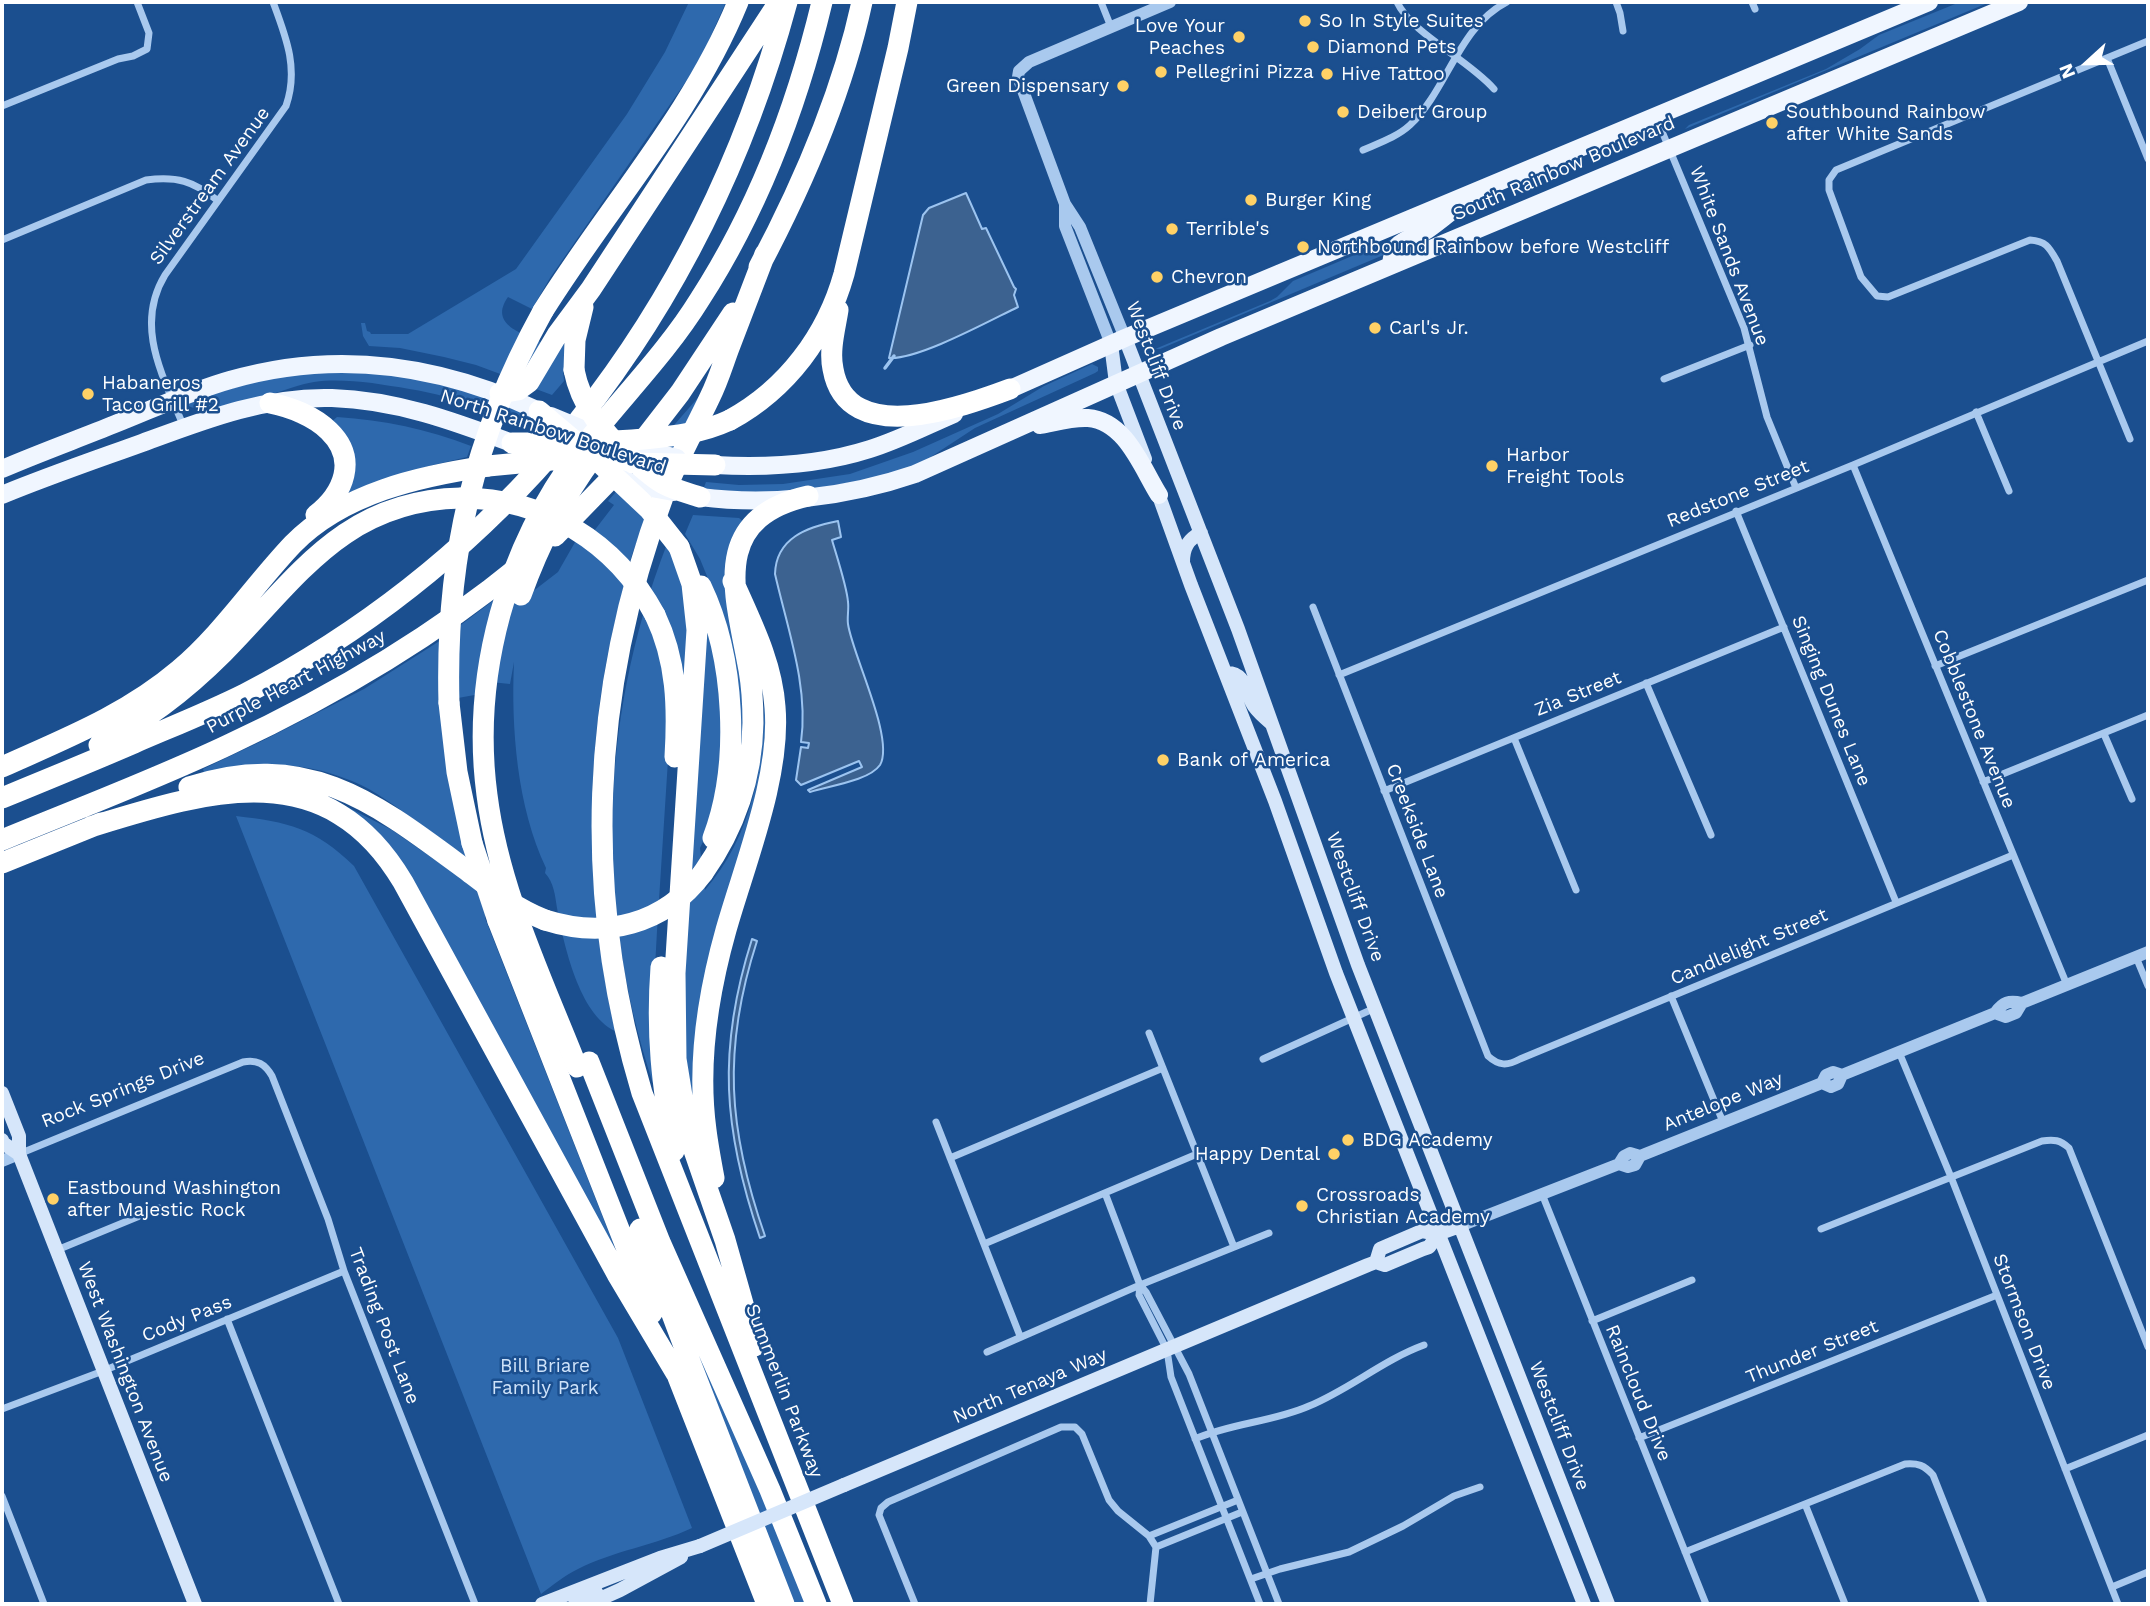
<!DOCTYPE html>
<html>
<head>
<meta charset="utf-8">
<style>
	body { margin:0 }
	#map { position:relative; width:2150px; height:1606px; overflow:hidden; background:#1b4f8f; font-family:"Work Sans",sans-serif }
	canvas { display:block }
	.frame { position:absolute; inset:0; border:4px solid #fff; pointer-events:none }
	.north { position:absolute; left:2052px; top:28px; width:70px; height:70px; -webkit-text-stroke:5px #1b4f8f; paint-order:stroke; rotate:248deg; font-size:19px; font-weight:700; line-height:28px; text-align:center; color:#fff }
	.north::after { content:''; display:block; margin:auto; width:24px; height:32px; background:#fff; clip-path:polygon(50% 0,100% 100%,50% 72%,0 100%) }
</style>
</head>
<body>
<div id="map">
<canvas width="2150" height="1606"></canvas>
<div class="frame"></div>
<div class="north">N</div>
</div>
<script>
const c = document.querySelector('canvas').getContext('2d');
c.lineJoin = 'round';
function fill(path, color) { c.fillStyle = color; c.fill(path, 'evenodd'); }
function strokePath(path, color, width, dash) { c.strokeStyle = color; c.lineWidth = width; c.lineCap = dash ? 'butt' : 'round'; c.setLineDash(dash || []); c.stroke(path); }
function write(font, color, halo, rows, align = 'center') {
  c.font = font + ' "Work Sans",sans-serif'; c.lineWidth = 5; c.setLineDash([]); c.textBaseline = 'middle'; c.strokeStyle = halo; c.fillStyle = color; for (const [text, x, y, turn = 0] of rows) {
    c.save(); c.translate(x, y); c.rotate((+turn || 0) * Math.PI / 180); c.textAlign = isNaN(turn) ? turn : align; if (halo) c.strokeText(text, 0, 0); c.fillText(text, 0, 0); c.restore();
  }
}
fill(new Path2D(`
	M689,2h37l-21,47 -16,28 -139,201 -18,31 -24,-12c-20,28 16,37 35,46l-17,28 -23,4 -27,-10 -32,-8 -44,-9 -31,-2 -6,-10 -2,-13h4l2,8 3,1 1,2h37l108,-65 111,-155 38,-62z
	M1960,2h30l-305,127 4,-4 137,-56 34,-20 19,-14z
	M1423,226l-37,28 -226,95h-5l115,-48 7,-4 16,-16z
	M564,342l3,29h-4l1,10 -12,14 -16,-6z
	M1092,364l6,3v4l-3,2 -120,55 -55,36 -45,14 -68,12 -42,3 -62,-3 3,-8 33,3 44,-1 67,-10 63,-22 85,-38 46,-28z
	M360,370l85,13 74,27 14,8 -6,8c-27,-9 -53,-21 -81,-29 -24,-7 -49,-10 -74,-14 -19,-2 -39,-4 -58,-1 -33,5 -101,41 -129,22l22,-9 70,-19z
	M702,393c-22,50 -47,99 -66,151 -6,14 -9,30 -13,46 -40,143 -40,296 -8,441 -36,-17 -51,-86 -58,-123 -2,-13 -3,-25 -12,-35l1,-5c-29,-61 -35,-140 -32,-206l-4,22 -29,-3 -1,13 -22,4 8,78 24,98c-25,-18 -49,-35 -74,-53 -20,-14 -41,-31 -64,-40 -47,-20 -99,-21 -148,-8l-1,-4 61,-29 100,-51 74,-47 60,-45 34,-5 26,-20 20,-35 16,-6 20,-26 -6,-4z
	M337,417c47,3 90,12 134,29l-4,11 -38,9 -82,27 -17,-70z
	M693,515l46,3 6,5 -3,160 3,33 -6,54 -30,-189 -9,-22 -15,-25z
	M667,544l21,50 -1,104 -17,31 -13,202 -4,73 6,96c-65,-182 -62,-376 8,-556z
	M705,624l11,28 7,97 -14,80 -9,19 5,42c46,-53 60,-124 59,-193l4,-2 -7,90 -64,340 -11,-67 -2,-103z
	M303,788l29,11 60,31 82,57 13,11 -2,20 139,353 -219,-398z
	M236,816c52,6 79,12 118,50l264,472 74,190c-36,17 -79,23 -114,41 -13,6 -25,16 -37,25z
	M671,1288l96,211 40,105h-14z`), '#2e69ad');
const water = new Path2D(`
	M966,193l16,36 4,-1 28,59 2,2 -2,6 4,12c-29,14 -100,53 -129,51l34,-143 6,-7z
	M838,521l3,16 -9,3c4,14 15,47 16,62 1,7 -1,15 0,22 4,30 47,115 32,141 -11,16 -52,21 -70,27l-2,-2 54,-23 -3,-6 -58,24 -5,-5 5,-33 7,1 1,-5 -8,-1c8,-55 -14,-115 -26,-168 1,-36 32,-47 63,-53z
	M752,939l5,2c-35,108 -29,189 8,295l-5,2c-37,-108 -43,-189 -8,-299z`);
fill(water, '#3c6290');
strokePath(water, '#9cc4f0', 2);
strokePath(new Path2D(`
	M885,368l9,-12`), '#9cc4f0', 3.5);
strokePath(new Path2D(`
	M1101,2l10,25
	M1397,2c15,32 71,57 97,87
	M1616,2l4,11 3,18
	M1752,2l3,7
	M2107,58l41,101
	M2,106l116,-47 15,-3 14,-7 2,-16 -12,-31
	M1656,117l88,211 23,89 29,71
	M1363,150c16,-7 34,-13 47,-25 38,-36 48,-98 97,-123
	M2,240l144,-60c31,-4 47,1 71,20
	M1664,379l86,-34
	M1976,412l33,79
	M183,425c-20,-49 -49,-99 -18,-150l121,-169c13,-37 0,-69 -13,-104
	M2130,439l-73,-178c-8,-14 -11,-20 -27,-21l-142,57 -11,-1 -16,-19 -32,-87v-10l7,-10 312,-129
	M1853,465l214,520
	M1736,511l160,391
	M1313,607l175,449c11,10 19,10 32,3l493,-204
	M1935,666l213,-86
	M1339,675l514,-210 295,-124
	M1646,683l65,152
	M2104,734l28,65
	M1514,738l62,152
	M1983,782l165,-67
	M1384,791l400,-164
	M2136,957l12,29
	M1671,996l52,126
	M1149,1033l85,214
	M1899,1052l52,125 167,427
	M1263,1059l112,-51
	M936,1122l84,214
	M19,1154l224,-92c14,-3 22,2 29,14l56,143 16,52 131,333
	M950,1158l213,-90
	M1105,1193l35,92 6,7 43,82 90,230
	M1542,1194l164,410
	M1821,1229l221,-88c12,-2 18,-1 27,7l79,199
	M984,1244l213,-90
	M57,1250l102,-42
	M1140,1285l-1,10 28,55 4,27 89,227
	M227,1319l112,285
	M1592,1321l100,-41
	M987,1352l153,-67 129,-52
	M2,1409l101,-38 241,-100
	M1639,1438l358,-143
	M1195,1439c36,-16 78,-17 114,-33 41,-17 74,-46 115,-61
	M2065,1469l83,-34
	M2,1496l42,108
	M1805,1504l40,100
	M1149,1536l89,-36
	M1156,1547l86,-35
	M1685,1552l220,-88c13,-1 19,1 28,11l51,129
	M1251,1579l29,-10 69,-17 54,-26 51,-30 26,-9
	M2112,1587l36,-15
	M915,1604l-36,-89 2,-7 7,-6 173,-75h14l7,7 27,66 9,11 31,25 7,11 -6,57`), '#a9c9ee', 7);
strokePath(new Path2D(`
	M1065,204v22l46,118
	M1125,338l-45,-111 -15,-23 -47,-127 1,-6 10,-9 141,-60
	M1995,1013l11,4 10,-4 6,-10
	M1822,1083l9,4 7,-3 4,-9
	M2,1161l17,-7
	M1619,1164l5,-8 6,-3 10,3
	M1460,1226l159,-62 9,3 7,-2 5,-9 182,-73 4,-8 7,-3 9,3 153,-62c8,-11 14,-13 27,-10l126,-51`), '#a9c9ee', 12);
strokePath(new Path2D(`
	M1125,338l113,291 120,336 250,639
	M1111,344l5,39 29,76
	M1155,485l36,100 84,216 61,172 248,631
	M1183,562c0,-14 5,-23 18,-29
	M1226,673c20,-1 19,20 28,33 5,7 11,12 17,17
	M2,1093l17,43v18l176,450
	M2,1140l1,3 16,11
	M1376,1262l4,-13 42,-18 16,3
	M844,1485l524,-220 8,-3 9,3 38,-16 6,-2 9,-13 22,-8
	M542,1604l118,-46 40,-12
	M575,1604l4,-5 17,-7
	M589,1604l31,-14 61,-33`), '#d6e6fa', 14);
strokePath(new Path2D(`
	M1391,265c2,-25 14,-23 33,-33 11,-7 21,-16 32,-24
	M999,394l126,-56 804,-336
	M1040,425c16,-3 33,-8 48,-7 38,3 54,50 71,77
	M715,465c52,3 105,0 155,-16 29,-9 56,-23 84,-35
	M2,469c37,-16 76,-30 113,-45 38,-15 76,-33 115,-44 107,-31 209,-16 309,31
	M2,495c46,-19 93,-35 140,-52 62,-23 123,-47 190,-45 64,2 121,23 180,45
	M700,497c71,9 148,0 215,-23l306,-137 798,-335`), '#f0f6ff', 18);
strokePath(new Path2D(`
	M765,254c-12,31 -24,62 -36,94 -6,16 -11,33 -19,49 -16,34 -34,65 -47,100 -73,195 -81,397 -21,596l201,511
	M759,267c44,-83 83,-173 103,-265
	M838,310c-3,19 -9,40 -5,59 14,80 129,38 177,20
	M543,311c64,-103 149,-196 195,-309
	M574,370l1,-30 8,-33
	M500,393l18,-3 11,-8 28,-47 34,-46 188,-287
	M270,403c20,4 44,13 59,28 29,28 15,62 -13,84
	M579,420c98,-124 167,-266 208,-418
	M730,420c57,-31 97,-85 114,-146l54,-226 9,-46
	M555,536l70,-72 55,-71 53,-80
	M679,547l13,37 5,46 -22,343 1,86 12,74 37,107 30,106
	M701,586c34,71 40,178 12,252
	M655,615c22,46 23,92 20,142
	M449,703l8,69 15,71
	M99,745c47,-24 87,-55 124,-92 74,-75 121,-153 238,-155
	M2,767c62,-28 124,-52 177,-97 43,-36 75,-85 114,-126 50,-51 127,-68 195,-78
	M189,787c120,-39 188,17 280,85 26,20 46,36 76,48
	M2,798c44,-18 88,-36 132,-55 37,-16 75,-31 111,-49 117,-61 220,-142 307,-241
	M90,827c117,-36 236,-75 313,55l214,392 59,99
	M2,840c75,-31 152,-60 226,-95 105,-49 205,-108 294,-181
	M2,863l99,-40
	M703,873c31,-44 49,-95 50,-150 0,-17 -1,-36 -4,-53 -13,-74 -42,-151 59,-174
	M498,921l154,392
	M661,967c-5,67 1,118 13,184
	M589,1062l71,180 110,248 46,114
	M714,1178c-3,-16 -6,-32 -8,-48 -9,-66 2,-136 20,-200 19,-67 55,-154 49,-223 -3,-45 -24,-85 -42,-126
	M640,1229l47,125 97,250
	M672,1362l95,242`), '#fff', 21);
strokePath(new Path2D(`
	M700,1546l144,-61`), '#d6e6fa', 14);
strokePath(new Path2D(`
	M551,416l63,26 63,16
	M615,477l31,10 27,5`), '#f0f6ff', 18);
strokePath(new Path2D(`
	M574,370c7,36 29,62 55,86 11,10 22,21 35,28 11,6 24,9 36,13
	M539,411l39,33
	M512,443c45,0 88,0 132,-4 31,-3 58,-6 86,-19
	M598,461l51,48 30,38
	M633,463l82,2
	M488,466l74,-7
	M461,498c83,0 155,44 194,117
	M521,595c18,-50 41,-96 73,-139
	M449,703c-4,-145 24,-265 94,-392
	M472,843l26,78
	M545,920c60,19 119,5 158,-47
	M577,1067c-35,-89 -78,-177 -90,-272 -16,-120 20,-248 93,-344 39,-51 86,-97 120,-152 58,-90 97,-193 122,-297`), '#fff', 21);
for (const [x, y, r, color] of [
	[1305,21,7,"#ffd166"],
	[1239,37,7,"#ffd166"],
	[1313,47,7,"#ffd166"],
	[1161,72,7,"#ffd166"],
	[1327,74,7,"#ffd166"],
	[1123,86,7,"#ffd166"],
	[1343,112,7,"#ffd166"],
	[1772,123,7,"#ffd166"],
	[1251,200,7,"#ffd166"],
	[1172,229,7,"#ffd166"],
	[1303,247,7,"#ffd166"],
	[1157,277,7,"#ffd166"],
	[1375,328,7,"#ffd166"],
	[88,394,7,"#ffd166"],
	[1492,466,7,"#ffd166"],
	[1163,760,7,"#ffd166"],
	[1348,1140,7,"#ffd166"],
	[1334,1154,7,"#ffd166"],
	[53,1199,7,"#ffd166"],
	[1302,1206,7,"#ffd166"]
]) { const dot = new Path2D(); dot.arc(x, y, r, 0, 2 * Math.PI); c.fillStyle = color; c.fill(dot); strokePath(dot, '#1b4f8f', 2.5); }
write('19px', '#fff', '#1b4f8f', [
	["So In Style Suites",1319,21],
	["Love Your",1225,26,"right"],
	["Peaches",1225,48,"right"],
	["Diamond Pets",1327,47],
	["Pellegrini Pizza",1175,72],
	["Hive Tattoo",1341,74],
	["Green Dispensary",1109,86,"right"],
	["Deibert Group",1357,112],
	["Southbound Rainbow",1786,112],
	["after White Sands",1786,134],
	["Burger King",1265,200],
	["Terrible's",1186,229],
	["Northbound Rainbow before Westcliff",1317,247],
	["Chevron",1171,277],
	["Carl's Jr.",1389,328],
	["Habaneros",102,383],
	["Taco Grill #2",102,405],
	["Harbor",1506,455],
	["Freight Tools",1506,477],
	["Bank of America",1177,760],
	["BDG Academy",1362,1140],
	["Happy Dental",1320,1154,"right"],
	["Eastbound Washington",67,1188],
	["after Majestic Rock",67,1210],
	["Crossroads",1316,1195],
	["Christian Academy",1316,1217]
], 'left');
write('19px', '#fff', '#1b4f8f', [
	["South Rainbow Boulevard",1564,169,-23],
	["Silverstream Avenue",210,186,-54],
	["White Sands Avenue",1729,256,69],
	["Westcliff Drive",1156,366,69],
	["North Rainbow Boulevard",553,432,18],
	["Redstone Street",1738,494,-22],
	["Purple Heart Highway",296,682,-28],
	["Zia Street",1578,694,-22],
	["Singing Dunes Lane",1831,701,68],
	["Cobblestone Avenue",1974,719,68],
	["Creekside Lane",1417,831,69],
	["Westcliff Drive",1355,897,70],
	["Candlelight Street",1749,947,-23],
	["Rock Springs Drive",123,1090,-22],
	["Antelope Way",1723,1102,-22],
	["Cody Pass",187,1319,-22],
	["Stormson Drive",2024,1322,69],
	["Trading Post Lane",384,1326,69],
	["Thunder Street",1812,1352,-22],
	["West Washington Avenue",125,1372,69],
	["North Tenaya Way",1030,1386,-23],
	["Summerlin Parkway",784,1391,69],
	["Raincloud Drive",1638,1393,68],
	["Westcliff Drive",1559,1426,69]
]);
write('19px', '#cfe3fa', '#1b4f8f', [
	["Bill Briare",545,1366],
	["Family Park",545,1388]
]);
</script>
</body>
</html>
